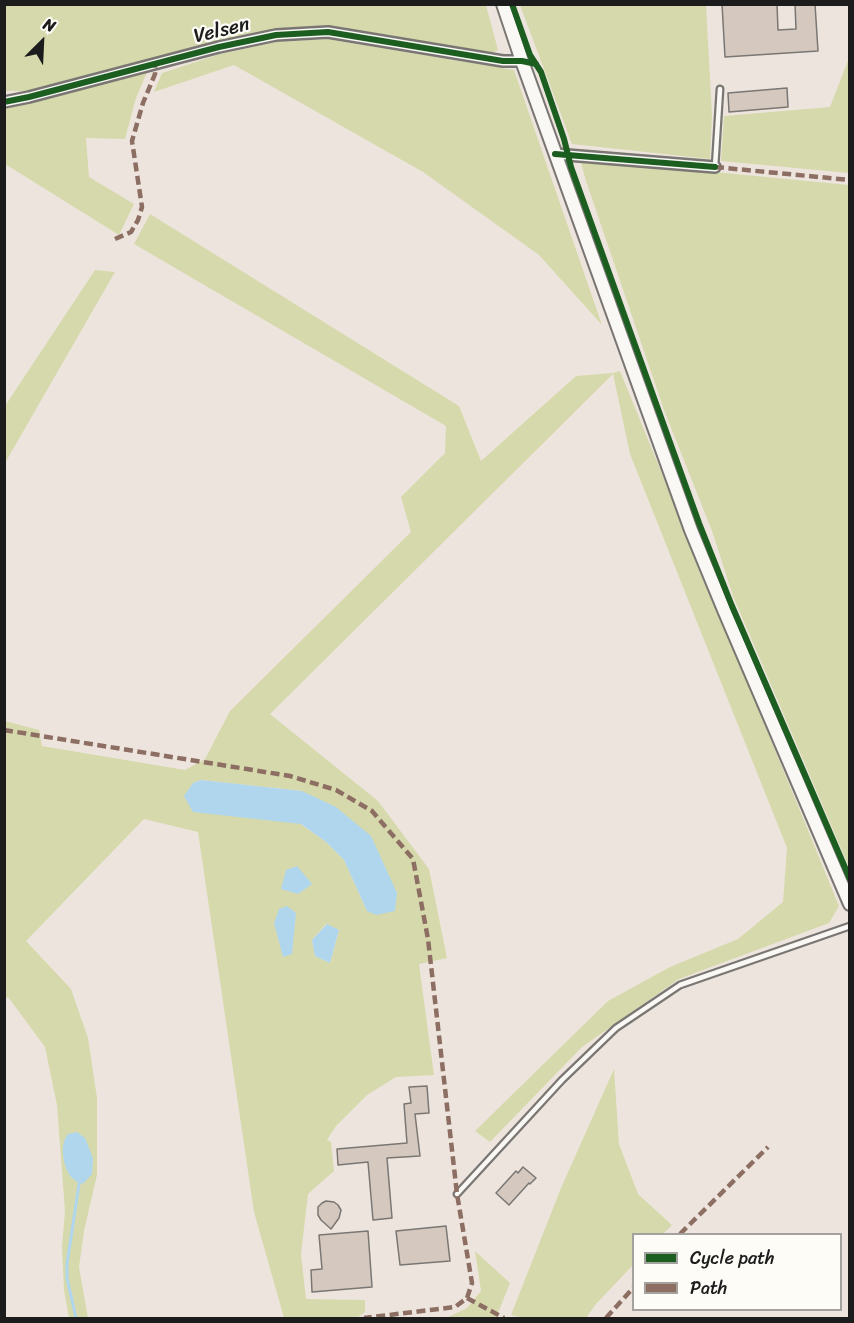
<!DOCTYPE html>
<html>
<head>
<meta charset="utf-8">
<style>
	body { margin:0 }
	#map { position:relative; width:854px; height:1323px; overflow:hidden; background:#ede5dd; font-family:Sriracha,sans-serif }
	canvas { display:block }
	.frame { position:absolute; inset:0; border:6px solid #1c1c1c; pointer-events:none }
	.legend { position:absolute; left:632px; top:1233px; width:210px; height:78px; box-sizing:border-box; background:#fdfcf7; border:2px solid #a3a29f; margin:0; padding:8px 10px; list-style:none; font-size:18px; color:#1c1c1c }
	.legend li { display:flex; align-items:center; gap:12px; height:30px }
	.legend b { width:30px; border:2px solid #a3a29f }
	.north { position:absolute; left:12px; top:12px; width:60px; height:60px; -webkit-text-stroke:4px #fdfcf7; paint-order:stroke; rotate:24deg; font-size:16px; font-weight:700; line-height:24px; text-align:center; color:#1c1c1c }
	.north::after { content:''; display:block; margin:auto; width:21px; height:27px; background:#1c1c1c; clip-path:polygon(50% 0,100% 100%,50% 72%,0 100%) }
</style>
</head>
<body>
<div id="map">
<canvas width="854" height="1323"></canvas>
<div class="frame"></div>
<ul class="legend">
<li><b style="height:8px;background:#1b5e20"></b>Cycle path</li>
<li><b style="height:8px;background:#8d6e63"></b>Path</li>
</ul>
<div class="north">N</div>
</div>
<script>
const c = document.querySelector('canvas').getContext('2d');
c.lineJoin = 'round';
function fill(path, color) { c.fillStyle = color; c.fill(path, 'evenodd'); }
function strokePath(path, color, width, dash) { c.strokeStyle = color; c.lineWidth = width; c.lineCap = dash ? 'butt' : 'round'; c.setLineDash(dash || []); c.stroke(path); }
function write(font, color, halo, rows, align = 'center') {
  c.font = font + ' Sriracha,sans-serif'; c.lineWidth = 4.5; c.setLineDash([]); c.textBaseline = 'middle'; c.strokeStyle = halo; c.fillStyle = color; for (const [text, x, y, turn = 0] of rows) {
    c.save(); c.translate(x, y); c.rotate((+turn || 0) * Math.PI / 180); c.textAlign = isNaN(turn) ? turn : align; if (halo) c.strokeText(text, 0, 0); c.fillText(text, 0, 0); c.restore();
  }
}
fill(new Path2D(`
	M5,4l481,1 12,45 -6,3 -161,-27 -55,3 -59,12 -187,50h-25z
	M520,5h186l6,110 -2,44 -138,-15z
	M327,39l187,31 88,255 -63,-70 -116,-83 -189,-107 -80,27 8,-19 58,-19 56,-12z
	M849,58v115l-128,-12 3,-45 106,-9z
	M148,70l-12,28 -11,41 -39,-1 3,39 45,27 -15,31 -114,-71 -1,-57 40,-9z
	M580,159l269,26v682l-116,-271 -21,-65 -48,-121 -78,-229z
	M150,214l309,192 22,55 95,-85 37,-3 7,-2 219,535 -10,17 -150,56 -97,68 -92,95 -15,-11 133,-130 62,-34 68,-28 45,-37 4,-54 -157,-394 -17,-80 -343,340 108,87 51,68 18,89 -28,6 15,111 -38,2 -29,18 -31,31 -9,14 4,2 3,29 -26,23 -7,60 5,45 59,1v12l-8,6h-73l-30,-106 -56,-380 -54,-13 -118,122 45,48 17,49 9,60v77l-13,56 -5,36 9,51h-19l-5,-28 -2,-43 3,-36 -8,-106 -12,-58 -37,-50 -3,2v-278l34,9 3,16 143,24 20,-11 25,-48 181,-179 -10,-35 44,-44 1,-27 -312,-182zM201,780l101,11 93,120h-28l-23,-51 -18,-18 -25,-18 -108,-41zM326,924l13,6 -9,33 -15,-7 -3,-16z
	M95,270l20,2 -110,191v-57z
	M614,1069l5,75 19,50 34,31 -9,9h-29l-1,31 -37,39 -10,14h-63l-12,-3 50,-127z
	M475,1251l35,32 -14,35h-65l17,-1 19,-9 14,-17z`), '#d6d9ac');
fill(new Path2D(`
	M201,780l101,11 34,16 35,29 26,57 -2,18 -19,4 -9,-4 -23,-51 -18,-18 -25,-18 -108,-12 -9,-16 9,-13z
	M297,866l15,18 -14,10 -17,-5 5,-19z
	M287,906l9,7 -4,41 -9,3 -9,-34 5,-14z
	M327,924l12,6 -9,33 -15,-7 -3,-16z
	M77,1132l8,6 8,20 -1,16 -8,9 -5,1c-2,-3 -5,-4 -8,-7 -8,-11 -12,-32 -3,-43z`), '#b0d6ee');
strokePath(new Path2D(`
	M76,1318l-9,-40v-14l12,-80`), '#b0d6ee', 3);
const building = new Path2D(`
	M722,4h55l1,26 18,-1 -1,-25h20l3,47 -93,6z
	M787,88l1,19 -59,5 -1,-19z
	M427,1086l2,27 -14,1 5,42 -33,2 5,60 -19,2 -5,-58 -30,3 -1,-16 70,-6 -3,-39 7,-1 -2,-16z
	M523,1167l13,11 -6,6 -1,-1 -20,22 -13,-12 20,-22 2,2z
	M326,1201l8,1 4,3 3,5 -2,8 -8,11 -10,-9 -3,-5v-8l4,-4z
	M446,1226l4,35 -50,4 -4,-34z
	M368,1231l4,56 -60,5 -1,-22 11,-1 -3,-34z`);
fill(building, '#d5c9bf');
strokePath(building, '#7a7673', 1.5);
const service = new Path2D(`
	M715,167l5,-78
	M457,1194l105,-114 54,-52 64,-43 170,-59`);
const minor = new Path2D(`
	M4,102l25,-5 190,-50 57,-12 52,-3 175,29h19
	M555,154l160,13`);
const secondary = new Path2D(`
	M503,4l19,57 169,469 33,80 126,294`);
strokePath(service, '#7a7673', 9);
strokePath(minor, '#7a7673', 14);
strokePath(secondary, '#7a7673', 16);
strokePath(service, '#f9f8f5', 4.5);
strokePath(minor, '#f9f8f5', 9);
strokePath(secondary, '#f9f8f5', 12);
strokePath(new Path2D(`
	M715,167l135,13
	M115,239l16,-7 7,-12 4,-13 -10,-66 11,-38 12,-29v-10
	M4,730l286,46 46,14 36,21 41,48 15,80 29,255 15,89 -5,15 -12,9 -91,11
	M680,1234l88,-87
	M467,1298l37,20
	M606,1318l28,-31`), '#8d6e63', 4.5, [9, 4.5]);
strokePath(new Path2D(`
	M512,4l18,51 11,17 23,67 7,28 128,356 33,83 118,273
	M4,102l25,-5 190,-50 57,-12 52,-3 175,29h19l14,3
	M555,154l160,13`), '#1b5e20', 6);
write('20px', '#1c1c1c', '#fdfcf7', [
	["Velsen",222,31,-13]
]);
</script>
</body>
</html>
